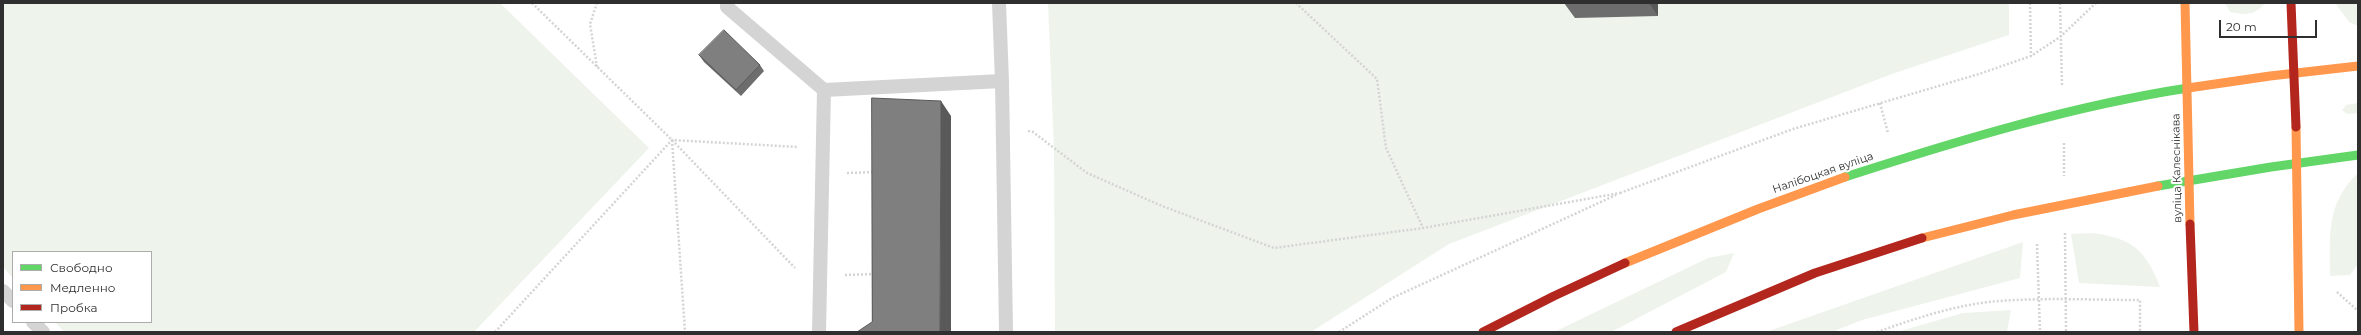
<!DOCTYPE html>
<html>
<head>
<meta charset="utf-8">
<style>
	body { margin:0 }
	#map { position:relative; width:2361px; height:335px; overflow:hidden; background:#fff; font-family:Montserrat,sans-serif }
	canvas { display:block }
	.frame { position:absolute; inset:0; border:4px solid #2f2f2f; pointer-events:none }
	.legend { position:absolute; left:12px; top:251px; width:140px; height:72px; box-sizing:border-box; background:#fff; border:1px solid #acacac; margin:0; padding:5px 7px; list-style:none; font-size:12px; color:#2f2f2f }
	.legend li { display:flex; align-items:center; gap:8px; height:20px }
	.legend b { width:20px; border:1px solid #acacac }
	.scale { position:absolute; left:2219px; top:20px; width:98px; height:18px; box-sizing:border-box; border:2px solid #2f2f2f; border-top:0; padding-left:5px; font-size:12px; line-height:14px; white-space:nowrap; color:#2f2f2f; -webkit-text-stroke:3px #fff; paint-order:stroke }
</style>
</head>
<body>
<div id="map">
<canvas width="2361" height="335"></canvas>
<div class="frame"></div>
<ul class="legend">
<li><b style="height:5px;background:#63d668"></b>Свободно</li>
<li><b style="height:5px;background:#ff974d"></b>Медленно</li>
<li><b style="height:5px;background:#b3261e"></b>Пробка</li>
</ul>
<div class="scale">20 m</div>
</div>
<script>
const c = document.querySelector('canvas').getContext('2d');
c.lineJoin = 'round';
function fill(path, color) { c.fillStyle = color; c.fill(path, 'evenodd'); }
function strokePath(path, color, width, dash) { c.strokeStyle = color; c.lineWidth = width; c.lineCap = dash ? 'butt' : 'round'; c.setLineDash(dash || []); c.stroke(path); }
function write(font, color, halo, rows, align = 'center') {
  c.font = font + ' Montserrat,sans-serif'; c.lineWidth = 4; c.setLineDash([]); c.textBaseline = 'middle'; c.strokeStyle = halo; c.fillStyle = color; for (const [text, x, y, turn = 0] of rows) {
    c.save(); c.translate(x, y); c.rotate((+turn || 0) * Math.PI / 180); c.textAlign = isNaN(turn) ? turn : align; if (halo) c.strokeText(text, 0, 0); c.fillText(text, 0, 0); c.restore();
  }
}
fill(new Path2D(`
	M3,3h497l149,145 -175,184h-410l-9,-10h96v-70h-138v26l-10,-11z
	M1048,3h961v32l-117,39 -443,170 -138,88h-256l-1,-181z
	M2225,3h40c-10,13 -20,12 -35,9z
	M2335,3h23v23l-9,-4z
	M2358,103v10l-11,1 -5,-4 4,-5z
	M2358,173v91l-8,11 -20,1c0,-41 -4,-73 28,-103z
	M2092,233c40,5 54,17 68,54l-81,-4 -8,-49z
	M2023,242l-3,36 -158,42 -30,12h-66z
	M1734,253l-8,19 -115,60h-57l154,-74z
	M2011,310l-4,22h-110l66,-19z`), '#eef4ec');
strokePath(new Path2D(`
	M532,3l140,137 123,128
	M1296,3l81,76 9,69 37,80
	M2030,3l1,53
	M2060,3l2,83
	M597,67l-7,-43 7,-21
	M1880,103l8,30
	M1028,131l5,1 54,41 75,33 112,42 149,-20 197,-35
	M672,140l13,192
	M2064,143v33
	M847,173l27,-1
	M1620,193l173,-64 186,-55 52,-18 29,-19 36,-34
	M2065,233l1,99
	M2037,244l3,88
	M845,275l29,-1
	M2337,292l21,19
	M495,332l177,-192 126,7
	M1339,332l53,-34 224,-103
	M1877,332c37,-13 72,-25 111,-30 50,-5 102,-2 152,-2v32`), '#d4d4d4', 2.5, [2, 2]);
strokePath(new Path2D(`
	M727,3v4l97,83 178,-9 4,251
	M999,3l3,78
	M3,291l10,10
	M33,322l10,10
	M819,332l5,-242`), '#d4d4d4', 14);
strokePath(new Path2D(`
	M1845,177c112,-36 226,-71 343,-89
	M2158,186l113,-19 87,-12`), '#63d668', 9);
strokePath(new Path2D(`
	M2185,3l5,221
	M2188,88l82,-12 88,-10
	M2296,127l3,205
	M1922,238l91,-23 145,-29
	M1625,263l133,-54 87,-32`), '#ff974d', 9);
strokePath(new Path2D(`
	M2291,3l5,124
	M2190,224l4,108
	M1483,332l71,-36 71,-33
	M1676,332l139,-59 107,-35`), '#b3261e', 9);
fill(new Path2D(`
	M1564,3h94v13l-83,2z
	M699,55l61,10 4,6 -23,25 -37,-34z`), '#6d6d6d');
fill(new Path2D(`
	M1649,3h9v13z
	M941,101l10,15v216h-11z`), '#595959');
const building = new Path2D(`
	M724,30l36,35 -24,25 -37,-35z
	M872,98l69,3 -1,231h-83l15,-10z`);
fill(building, '#7f7f7f');
strokePath(building, '#595959', 1);
write('11px', '#2f2f2f', '#fff', [
	["вуліца Калеснікава",2177,168,-91],
	["Налібоцкая вуліца",1823,173,-19]
]);
</script>
</body>
</html>
